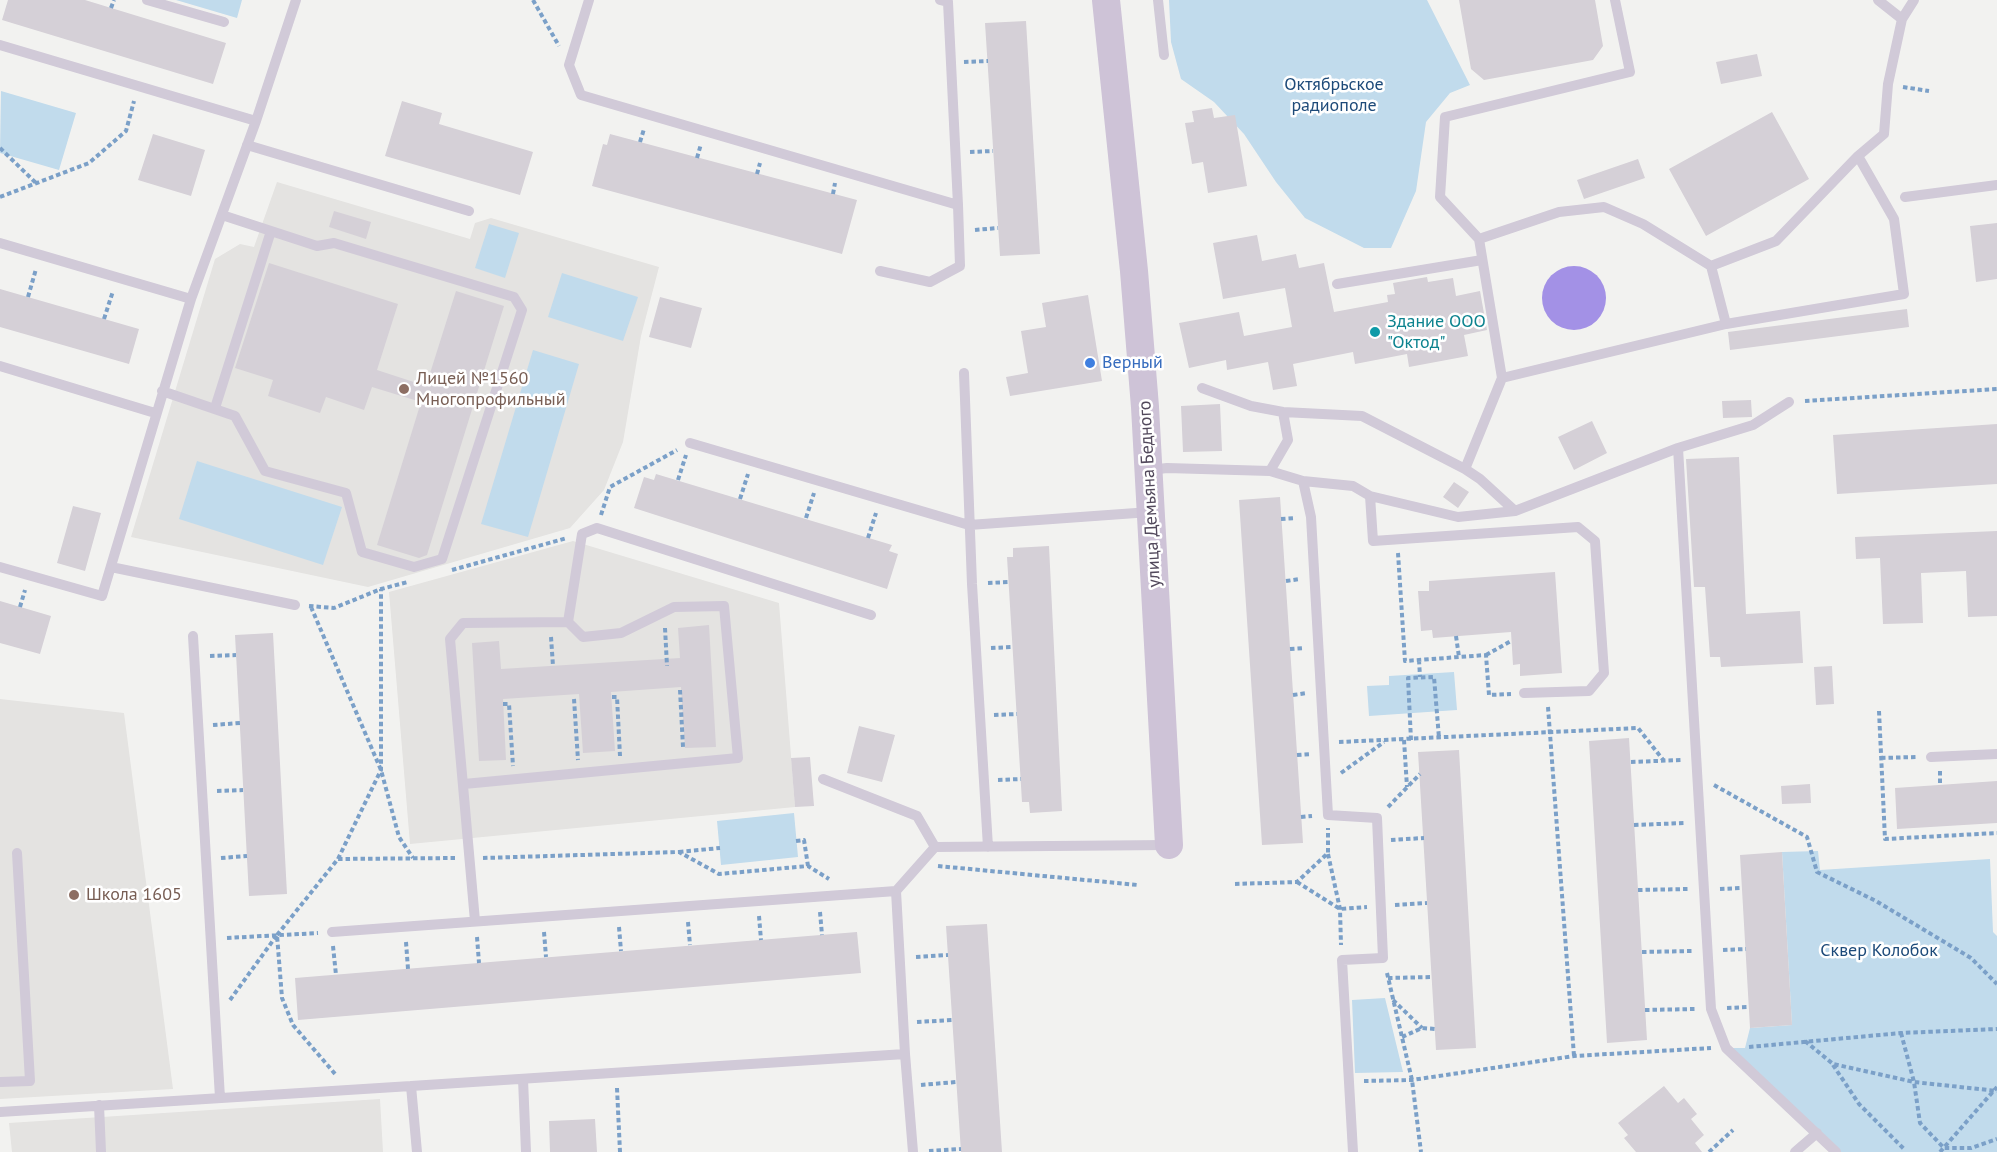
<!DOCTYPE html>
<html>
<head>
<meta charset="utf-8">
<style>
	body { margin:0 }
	canvas { display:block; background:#f2f2f0 }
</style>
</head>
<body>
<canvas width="1997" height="1152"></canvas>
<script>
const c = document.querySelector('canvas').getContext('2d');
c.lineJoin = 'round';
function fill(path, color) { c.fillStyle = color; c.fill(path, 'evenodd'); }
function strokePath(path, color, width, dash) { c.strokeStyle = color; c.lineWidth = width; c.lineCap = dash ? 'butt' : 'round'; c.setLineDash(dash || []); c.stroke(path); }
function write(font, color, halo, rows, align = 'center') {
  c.font = font + ' "PT Sans",sans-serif'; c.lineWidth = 5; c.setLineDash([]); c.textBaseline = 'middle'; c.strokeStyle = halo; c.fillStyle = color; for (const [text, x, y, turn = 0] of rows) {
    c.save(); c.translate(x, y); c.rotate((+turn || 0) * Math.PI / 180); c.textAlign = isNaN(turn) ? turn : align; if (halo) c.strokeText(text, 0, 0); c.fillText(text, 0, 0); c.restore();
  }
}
fill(new Path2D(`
	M277,182l193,57 5,-16 16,-5 168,49 -18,69 -18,106 -19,48 -34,38 -202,59 -237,-50 84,-278 25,-15 14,3z
	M573,541l206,62 16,204 -385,37 -21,-252z
	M0,699l124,14 49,376 -173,10z
	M380,1099l3,53h-371l-3,-29z`), '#e4e3e1');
fill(new Path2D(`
	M176,0h66l-5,18z
	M1169,0h258l43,85 -20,8 -24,29 -10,69 -25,57h-27l-59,-30 -29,-36 -32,-48 -30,-32 -33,-23 -10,-37z
	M1,91l75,22 -17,57 -59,-17z
	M489,224l30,9 -14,45 -30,-10z
	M562,273l76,24 -15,44 -75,-24z
	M533,350l46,14 -51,173 -47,-13z
	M197,461l145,46 -19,58 -144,-46z
	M1454,672l3,38 -88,6 -2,-30 22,-1v-9z
	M794,813l4,44 -77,8 -4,-44z
	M1818,851l2,19 170,-11 3,73 4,4v216h-161l-110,-104h19l5,-20 42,-3 -10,-173z
	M1385,998l18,74 -48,1 -3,-73z`), '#c1dbec');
fill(new Path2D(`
	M1542 298a32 32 0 1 1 64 0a32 32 0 1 1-64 0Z`), '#a391e6');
fill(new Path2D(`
	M8,0h77l141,43 -13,41 -211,-64z
	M1459,0h136l8,46 -10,14 -109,20 -13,-11z
	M1026,21l14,233 -40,2 -15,-233z
	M1757,54l5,22 -41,8 -5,-22z
	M402,101l40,12 -3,11 94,28 -13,43 -135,-39z
	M1212,108l2,10 21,-3 12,71 -39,7 -5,-31 -11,2 -7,-41 9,-1 -2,-11z
	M1772,112l37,67 -103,57 -37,-67z
	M153,134l52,16 -14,46 -53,-16z
	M610,134l247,66 -15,54 -250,-68 11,-42 4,1z
	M1638,159l7,19 -61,21 -7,-19z
	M334,211l37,11 -5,17 -37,-12z
	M1997,223v56l-21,3 -6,-56z
	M1257,235l5,26 34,-7 3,14 25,-5 10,49 54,-10 -1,-7 8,-1 -2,-11 34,-6 1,5 25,-4 3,18 24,-5 7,39 -23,5 4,21 -59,11 -2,-13 -52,10 -2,-12 -60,12 4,22 -24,4 -5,-28 -41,8 -1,-10 -37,8 -10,-45 60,-11 5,24 48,-9 -7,-39 -62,11 -10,-56z
	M269,263l129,41 -21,66 49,16 30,-95 48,15 -77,249 -8,3 -42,-13 44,-143 -49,-15 -8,23 -38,-13 -6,16 -52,-17 5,-16 -38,-12z
	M0,289l139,40 -10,35 -129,-37z
	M1088,295l14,86 -92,15 -4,-19 22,-4 -7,-42 25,-4 -4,-24z
	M660,297l42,11 -11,40 -42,-11z
	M1907,309l2,18 -179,23 -2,-18z
	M1751,400l1,17 -29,1 -1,-17z
	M1220,404l2,47 -39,1 -2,-46z
	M1592,421l15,32 -33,17 -16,-33z
	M1997,424v60l-160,10 -4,-59z
	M1739,457l7,157 54,-3 3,52 -82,4 -1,-10h-10l-5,-70h-11l-8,-128z
	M656,474l236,71 -3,6 9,3 -11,35 -253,-81 10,-31 10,3z
	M1454,482l15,10 -11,16 -15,-11z
	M1280,497l23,346 -41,2 -23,-345z
	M73,506l28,7 -16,58 -28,-8z
	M1997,531v85l-29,1 -2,-46 -45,2 2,50 -40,1 -3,-66 -24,1 -1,-22z
	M1049,546l13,265 -32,2 -1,-11h-7l-15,-245h6v-9z
	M1555,572l7,101 -42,3v-12l-7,1 -2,-33 -78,6 -1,-8 -11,1 -3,-40h11v-10z
	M0,601l51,15 -11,38 -40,-11z
	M709,625l7,122 -31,1 -4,-61 -70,5 4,59 -32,2 -4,-59 -76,5 3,61 -27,1 -7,-118 27,-2 2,28 179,-11 -2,-30z
	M273,633l14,261 -38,2 -14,-261z
	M1832,666l2,38 -18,1 -2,-38z
	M859,726l36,9 -13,47 -35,-9z
	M1629,738l18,302 -40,3 -18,-302z
	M1459,750l17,298 -40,2 -18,-298z
	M810,757l4,49 -19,1 -4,-49z
	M1997,781v42l-100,6 -2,-41z
	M1810,784l1,19 -29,1 -1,-18z
	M1782,852l10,173 -42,3 -10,-173z
	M987,924l15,228h-41l-15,-226z
	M857,932l4,41 -563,47 -3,-42z
	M1664,1086l14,17 6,-5 13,16 -6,5 13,16 -9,8 7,9h-66l-12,-14 4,-3 -10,-12z
	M595,1119l2,33h-47l-1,-31z`), '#d5d0d7');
strokePath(new Path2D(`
	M533,0l26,46
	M111,8l3,-8
	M964,62l24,-1
	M1903,87l26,4
	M640,142l4,-13
	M0,148l37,36
	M970,152l23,-1
	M697,158l4,-14
	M757,174l3,-11
	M833,194l2,-11
	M0,197l89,-34 37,-32 8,-30
	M975,230l23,-2
	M28,297l8,-28
	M104,319l9,-28
	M1805,401l192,-12
	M678,480l8,-25
	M740,499l8,-25
	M601,515l9,-28 67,-37
	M806,518l8,-25
	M1281,519l15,-1
	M868,538l8,-25
	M1398,553l7,108 81,-6 3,40 22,-1
	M452,570l115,-32
	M1286,581l14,-2
	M988,583l20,-1
	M309,606l25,2 47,-19 27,-7
	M20,607l5,-17
	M311,607l70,163 18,67 14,21
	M665,628l2,38
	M1456,636l3,21
	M551,637l2,29
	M991,648l21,-1
	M1290,649l14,-1
	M1486,655l25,-14
	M210,656l26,-1
	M1419,660l1,17
	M680,690l3,57
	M1293,695l14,-2
	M612,697h5l3,59
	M574,699l4,61
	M503,704h6l4,62
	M1548,707l26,349
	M1879,711l6,128 112,-6
	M994,715l23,-1
	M213,725l27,-2
	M1404,740l3,47
	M1411,740l-3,-62 26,-1 5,61
	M1339,742l299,-14 26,33
	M1297,755l14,-1
	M1881,758l35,-1
	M1631,762l50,-2
	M1940,771v14
	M1341,773l43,-31
	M998,780l23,-1
	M1714,785l93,52 10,35 59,29 95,57 26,26
	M217,791l26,-1
	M1388,807l32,-33
	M1301,817l11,-1
	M1634,825l51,-2
	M1391,840l33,-2
	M796,841l8,-1 4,26
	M679,852l41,-4
	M1328,854l12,55 1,36
	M221,858l26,-2
	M483,858l196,-6 40,22 89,-8 21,13
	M338,859l43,-89v-181
	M938,866l200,19
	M1297,882l43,27 27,-2
	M1235,884l62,-2 31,-29v-25
	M1720,889l22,-1
	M1638,890l50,-1
	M1395,905l32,-2
	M820,912l2,23
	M759,916l2,24
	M688,922l2,23
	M619,927l2,24
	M544,932l2,25
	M277,935l61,-76 117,-1
	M477,937l2,26
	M227,938l91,-5
	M406,942l2,27
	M333,946l3,29
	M1723,950l23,-1
	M1642,952l50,-1
	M916,957l32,-2
	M1387,973l25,107 9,72
	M1388,978l44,-1
	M230,1000l47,-65 5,63 11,27 43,50
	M1393,1000l29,28
	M1727,1008l22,-1
	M1645,1010l50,-1
	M917,1022l35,-2
	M1901,1033l13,49 6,41 24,25h27l26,-9
	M1402,1037l20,-9 13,1
	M1805,1041l28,23 81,18 83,9
	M1749,1047l152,-14 96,-4
	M1833,1065l26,39 45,45
	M1364,1081l48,-1 162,-24 137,-8
	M921,1085l35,-3
	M617,1088l3,64
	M929,1151l32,-2
	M1709,1152l24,-22
	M1940,1152l57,-65`), '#7ba0c8', 4, [4.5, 3]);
strokePath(new Path2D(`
	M147,0l77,22
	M589,0l-20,65 12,30 377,110 -10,-203 -8,-2
	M1158,0l6,55
	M1878,0l24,19
	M0,45l256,76
	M247,145l222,66
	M1905,197l92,-12
	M1479,239l80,-27 45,-5 39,17 68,42
	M0,243l191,56 -89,297 -102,-29
	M880,271l50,11 30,-16 -2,-61
	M1337,284l145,-24
	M191,299l65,-178 40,-121
	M1726,324l-15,-58 65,-25 82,-85 26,-22 4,-50 14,-65 12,-19
	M0,366l155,47
	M964,373l8,211 16,263
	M1502,378l-23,-139 -39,-42 5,-80 185,-45 -15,-72
	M1202,388l49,18 32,6 79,4 103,53 15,10 35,32
	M162,391l73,25 30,55 81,22 16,59 52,15 28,-8 80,-249 -8,-13 -180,-54 -17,3 -95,-31
	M215,408l56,-177
	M690,443l279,82 181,-13
	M1678,448l75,-23 36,-23
	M1465,469l37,-91 224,-54 178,-30 -10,-75 -36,-63
	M1150,470l17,-2 103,3 33,10 8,36 17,298 49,3 6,140 -41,2 11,192
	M1270,471l18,-31 -5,-28
	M1303,481l50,5 17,10 3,45 205,-14 17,14 9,132 -15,18 -65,2
	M1370,496l88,21 57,-6 163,-63 33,561 15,39 110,104
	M111,567l184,38
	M193,636l27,462
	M1931,757l66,-3
	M823,779l94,37 18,31
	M464,784l274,-26 -14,-152 -50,1 -53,26 -38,4 -15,-15
	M475,921l-25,-282 13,-16 105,-1 14,-88 15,-6 274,87
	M332,932l564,-41
	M523,1079l3,73
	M0,1082l30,-1 -13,-228
	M411,1086l494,-32
	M99,1105l2,47
	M0,1112l411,-26 6,66
	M913,1152l-8,-98 -9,-163 39,-44 233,-2
	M1795,1152l22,-19`), '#d1cad8', 10);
strokePath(new Path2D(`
	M1106,0l28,271 11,136 24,438`), '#cec3d7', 28);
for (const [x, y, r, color] of [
	[1375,332,6,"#0f9aa8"],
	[1090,363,6,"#3f7fe0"],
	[404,389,6,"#8d6e63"],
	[74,895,6,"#8d6e63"]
]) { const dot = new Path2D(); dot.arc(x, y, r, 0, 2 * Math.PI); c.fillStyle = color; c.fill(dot); strokePath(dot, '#fff', 2); }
write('18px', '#1d4a79', '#fff', [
	["Октябрьское",1334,85],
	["радиополе",1334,106],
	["Сквер Колобок",1879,951]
]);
write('18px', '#0d838f', '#fff', [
	["Здание ООО",1387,322],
	["\"Октод\"",1387,343]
], 'left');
write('18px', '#366cbe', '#fff', [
	["Верный",1102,363]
], 'left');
write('18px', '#785e54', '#fff', [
	["Лицей №1560",416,379],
	["Многопрофильный",416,400],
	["Школа 1605",86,895]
], 'left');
write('18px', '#52495c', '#fff', [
	["улица Демьяна Бедного",1150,494,-93]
]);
</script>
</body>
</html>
